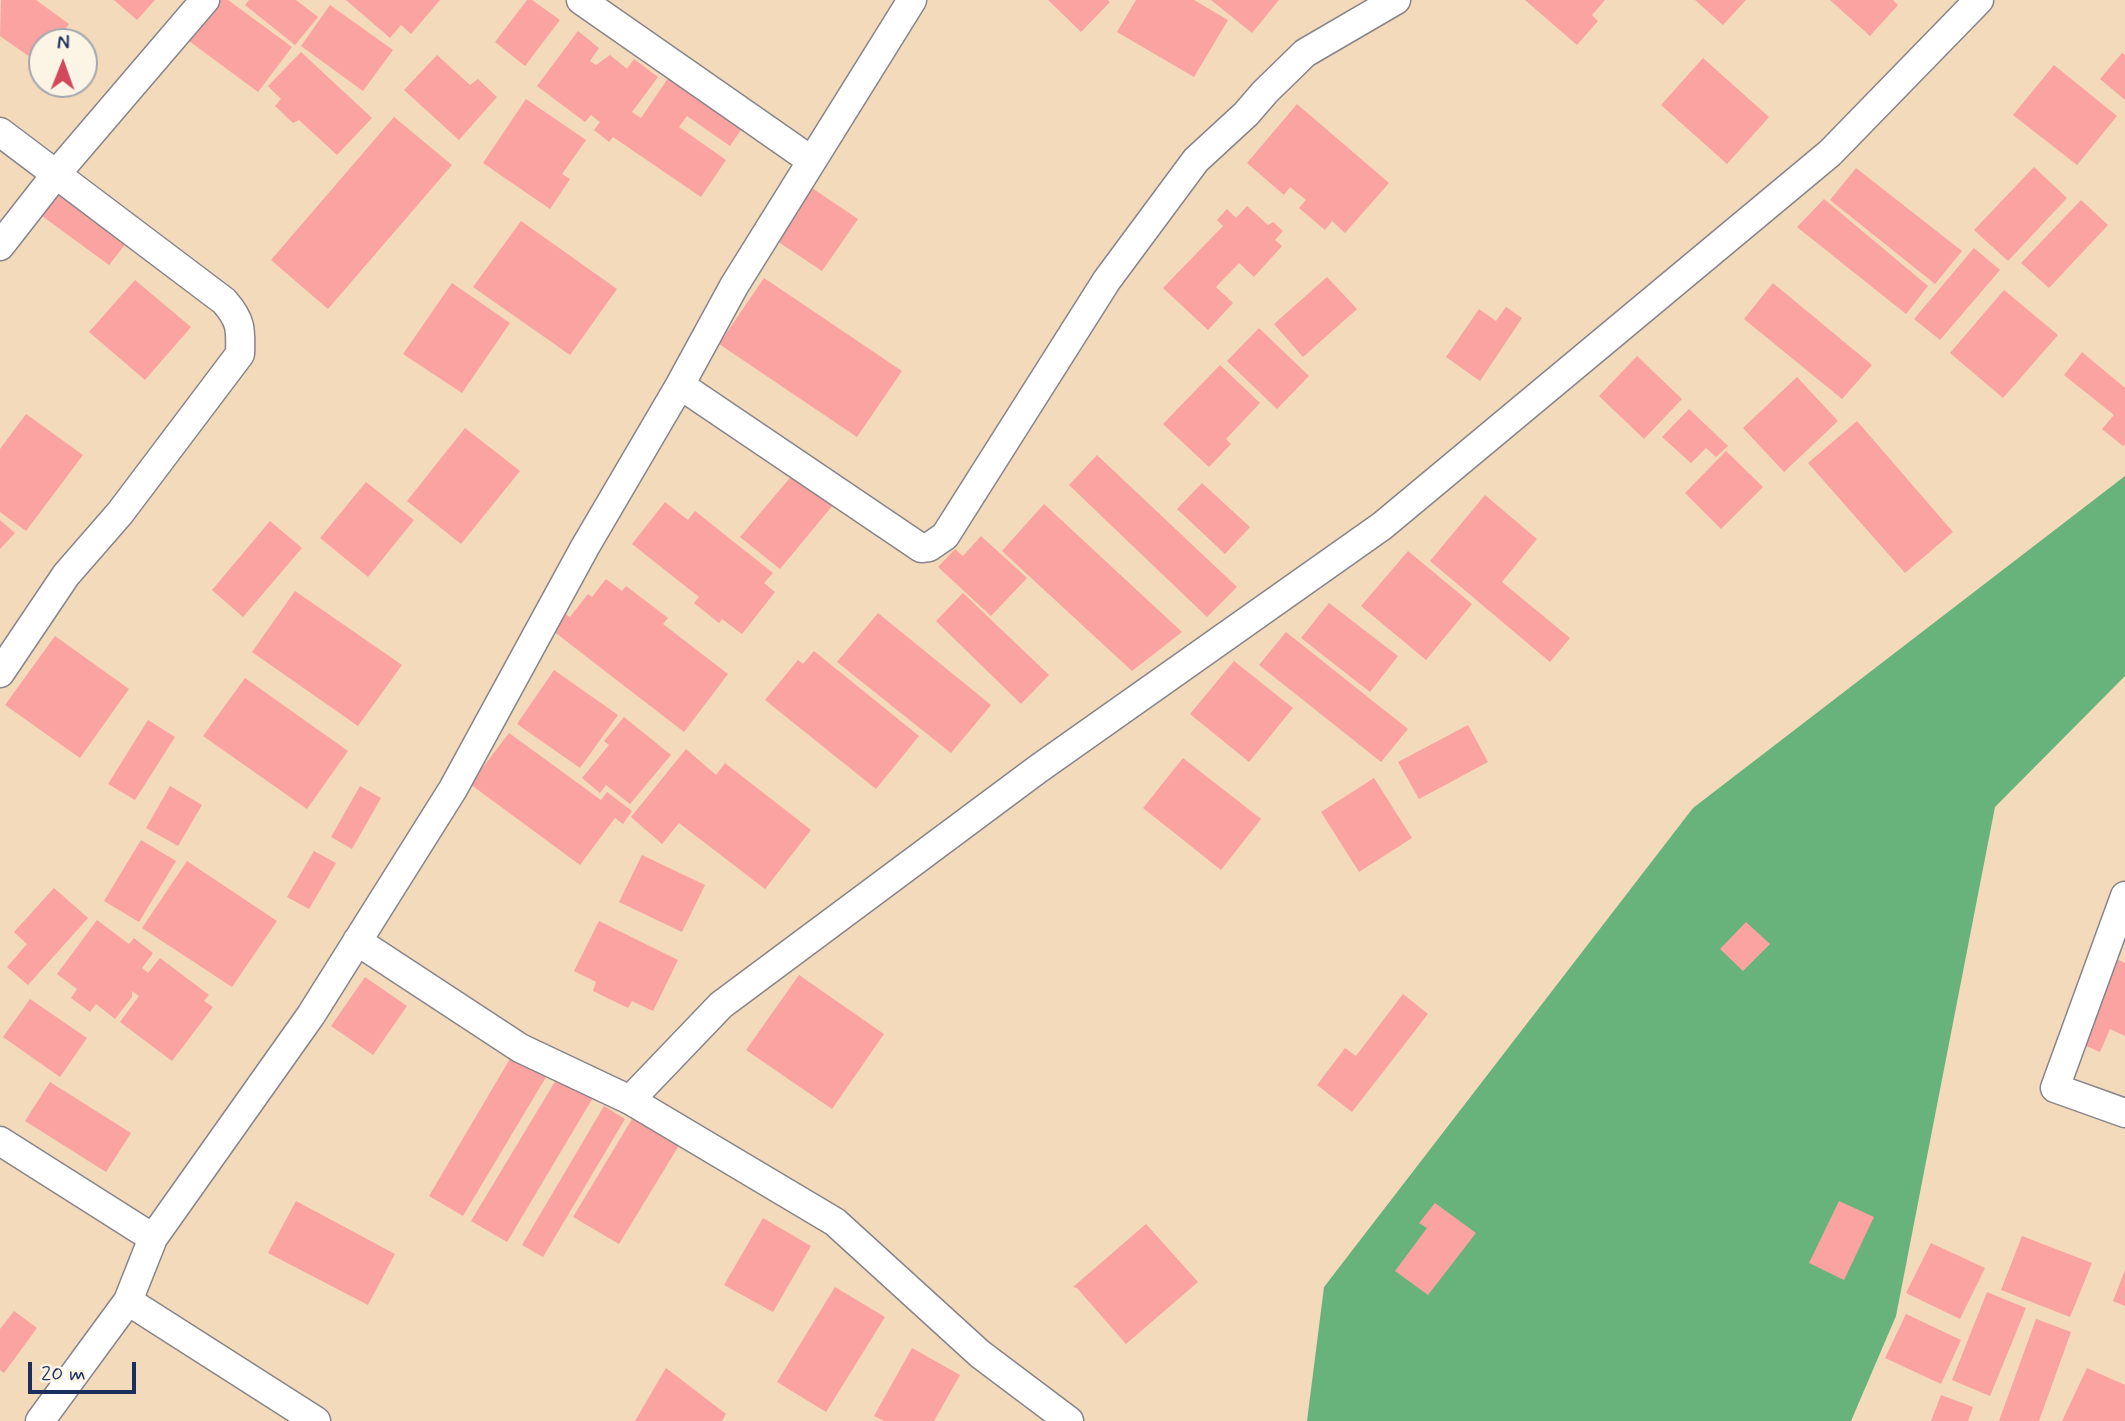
<!DOCTYPE html>
<html>
<head>
<meta charset="utf-8">
<style>
	body { margin:0 }
	#map { position:relative; width:2125px; height:1421px; overflow:hidden; background:#f3daba; font-family:Mynerve,sans-serif }
	canvas { display:block }
	.north { position:absolute; left:28px; top:28px; width:70px; height:70px; box-sizing:border-box; background:#fcf5e5; border:2px solid #a2a6af; border-radius:50%; rotate:1deg; font-size:19px; font-weight:700; line-height:28px; text-align:center; color:#1b2f5e }
	.north::after { content:''; display:block; margin:auto; width:24px; height:32px; background:#d1495b; clip-path:polygon(50% 0,100% 100%,50% 72%,0 100%) }
	.scale { position:absolute; left:28px; top:1362px; width:108px; height:32px; box-sizing:border-box; border:4px solid #1b2f5e; border-top:0; padding-left:9px; font-size:21px; line-height:24px; white-space:nowrap; color:#1b2f5e; -webkit-text-stroke:5px #fcf5e5; paint-order:stroke }
</style>
</head>
<body>
<div id="map">
<canvas width="2125" height="1421"></canvas>
<div class="north">N</div>
<div class="scale">20 m</div>
</div>
<script>
const c = document.querySelector('canvas').getContext('2d');
c.lineJoin = 'round';
function fill(path, color) { c.fillStyle = color; c.fill(path, 'evenodd'); }
function strokePath(path, color, width, dash) { c.strokeStyle = color; c.lineWidth = width; c.lineCap = dash ? 'butt' : 'round'; c.setLineDash(dash || []); c.stroke(path); }
fill(new Path2D(`
	M2125,476v200l-130,131 -99,509 -45,105h-544l17,-134 369,-479z`), '#68b37b');
fill(new Path2D(`
	M1,0h35l33,24 -13,18h-14v19l-2,3 -40,-28z
	M114,0h41l-18,20z
	M220,0h8l64,47 -34,45 -69,-51z
	M249,0h47l22,17 -23,28 -50,-40z
	M346,0h94l-29,34 -10,-9 -11,13z
	M527,0h5l28,20 -35,46 -30,-24z
	M1048,0h60l2,2 -29,30z
	M1136,0h58l34,20 -34,57 -77,-45z
	M1211,0h68l-27,33z
	M1525,0h80l-13,15 6,6 -21,24z
	M1695,0h51l-23,25z
	M1830,0h63l5,5 -28,31z
	M330,5l63,45 -30,41 -62,-45z
	M578,31l21,17 -9,13 6,4 14,-10 17,14 7,-10 24,18 -26,35 9,6 34,-50 74,50 -19,28 -43,-30 -8,11 47,33 -25,37 -88,-60 -4,5 -15,-12 6,-8 -9,-7 -6,7 -48,-36z
	M301,52l71,66 -35,37 -38,-35 -6,3 -18,-17 6,-7 -13,-13z
	M2122,53l3,2v45l-25,-21z
	M437,55l33,30 8,-6 19,18 -38,43 -55,-50z
	M1703,58l66,59 -42,47 -66,-59z
	M2054,65l63,51 -40,49 -64,-50z
	M526,99l60,41 -24,34 8,5 -20,30 -67,-46z
	M1297,104l92,79 -44,50 -13,-12 -7,9 -26,-22 7,-8 -16,-13 -6,8 -37,-32z
	M394,117l58,48 -124,144 -57,-49z
	M2034,167l33,31 -59,63 -34,-31z
	M1856,168l106,83 -27,33 -105,-84z
	M809,186l49,33 -36,52 -48,-32z
	M64,188l67,49 -22,28 -67,-49z
	M1824,199l104,87 -22,28 -109,-87z
	M2081,200l27,25 -59,63 -28,-25z
	M1247,206l21,19 5,-3 10,9 -8,9 7,6 -28,31 -15,-14 -23,24 17,16 -25,27 -45,-42 60,-62 -6,-6 10,-11 9,9z
	M521,221l96,68 -47,66 -97,-68z
	M1974,248l26,22 -60,70 -26,-21z
	M1327,277l30,32 -54,48 -29,-33z
	M764,278l138,93 -45,66 -138,-93z
	M135,280l56,47 -46,53 -56,-48z
	M452,283l58,40 -48,70 -59,-39z
	M1773,283l99,82 -30,34 -98,-80z
	M2004,290l54,45 -55,63 -53,-45z
	M1506,307l16,11 -42,63 -34,-24 33,-48 17,12z
	M1259,328l50,48 -32,33 -50,-48z
	M2082,352l43,36v56l-2,2 -21,-17 12,-14 -50,-40z
	M1637,356l45,43 -38,40 -45,-43z
	M1220,365l40,38 -34,36 5,5 -22,23 -46,-43z
	M1797,377l41,44 -54,51 -41,-44z
	M1689,409l39,37 -12,11 -10,-9 -15,15 -29,-26z
	M26,414l57,41 -57,76 -26,-19v-63z
	M1857,421l96,111 -48,41 -97,-110z
	M465,428l55,43 -59,73 -54,-43z
	M1726,451l37,36 -42,42 -36,-36z
	M1097,455l140,132 -30,30 -138,-132z
	M794,473l39,32 -53,64 -40,-32z
	M366,482l48,38 -46,57 -48,-39z
	M1202,483l48,44 -25,27 -48,-45z
	M1485,495l52,44 -35,43 68,56 -20,24 -120,-101z
	M665,502l23,18 7,-9 78,62 -9,10 11,9 -33,42 -20,-15 -3,4 -25,-20 5,-6 -67,-53z
	M1044,504l138,128 -50,39 -130,-120z
	M0,520l15,13 -15,16z
	M270,521l32,27 -59,69 -31,-27z
	M981,536l46,42 -36,38 -53,-49 17,-18 8,7z
	M1408,551l64,53 -46,56 -65,-54z
	M606,579l16,12 4,-5 42,32 -5,6 65,50 -44,58 -140,-108 13,-16 13,9 18,-23 4,3z
	M295,591l107,74 -44,61 -106,-74z
	M963,593l86,82 -28,29 -85,-83z
	M1329,603l69,53 -28,36 -69,-54z
	M878,613l113,92 -40,48 -114,-91z
	M1286,632l122,97 -27,33 -122,-97z
	M55,636l74,53 -49,69 -75,-53z
	M814,651l105,85 -43,53 -111,-89 33,-40 5,4z
	M1234,661l59,47 -44,54 -59,-48z
	M554,670l64,45 -38,53 -63,-44z
	M245,678l103,73 -41,58 -104,-73z
	M624,717l47,38 -41,49 -24,-19 -6,8 -18,-15 27,-33 -5,-4z
	M148,720l27,17 -40,63 -27,-16z
	M1468,725l20,37 -69,37 -21,-37z
	M509,733l92,67 6,-8 25,19 -9,13 -8,-6 -35,47 -110,-81z
	M686,749l30,26 9,-12 86,67 -46,59 -86,-66 -17,21 -31,-27z
	M1183,758l78,61 -40,51 -78,-62z
	M1374,778l38,60 -53,34 -38,-60z
	M170,786l32,19 -24,41 -32,-18z
	M360,786l21,12 -29,51 -21,-12z
	M141,840l35,21 -37,61 -35,-21z
	M314,851l22,12 -27,46 -22,-12z
	M642,855l63,30 -23,47 -63,-30z
	M187,861l90,60 -45,66 -90,-59z
	M54,888l34,30 -60,67 -21,-18 20,-23 -13,-12z
	M97,920l32,24 5,-6 19,15 -11,15 6,5 12,-15 49,37 -5,6 9,6 -41,54 -52,-39 19,-26 -7,-5v6l-17,22 -19,-15 -6,8 -19,-14 6,-9 -20,-15z
	M599,921l79,39 -25,51 -21,-10 -4,7 -35,-17 3,-9 -22,-11z
	M1746,922l24,22 -27,27 -23,-22z
	M2112,957l13,6v73l-15,-7 -10,23 -23,-10z
	M799,975l85,59 -52,75 -86,-59z
	M365,977l42,29 -34,49 -42,-29z
	M1403,994l25,20 -76,98 -35,-27 28,-37 11,8z
	M30,999l57,39 -27,39 -57,-40z
	M514,1052l35,20 -86,144 -34,-20z
	M559,1075l35,21 -87,146 -36,-21z
	M50,1082l81,51 -25,39 -81,-51z
	M604,1106l21,13 -82,138 -21,-12z
	M635,1114l46,28 -62,102 -46,-27z
	M296,1201l99,53 -27,51 -100,-52z
	M1839,1201l35,16 -30,63 -35,-17z
	M1435,1203l41,30 -48,62 -33,-24 32,-43 -8,-5z
	M763,1218l48,28 -38,66 -49,-27z
	M1146,1224l52,58 -72,62 -49,-56 -4,-1z
	M2022,1236l70,27 -22,54 -69,-27z
	M1931,1243l54,25 -25,51 -54,-26z
	M2125,1270v36l-12,-5z
	M835,1287l50,30 -59,95 -49,-30z
	M1987,1292l39,16 -36,88 -38,-16z
	M14,1311l23,17 -33,45 -4,-3v-41z
	M1906,1314l55,26 -20,44 -56,-26z
	M2036,1319l35,13 -32,89h-40z
	M912,1348l48,27 -26,46h-50l-10,-5z
	M666,1368l60,46 -4,7h-87z
	M2087,1368l38,17v36h-63z
	M1941,1395l32,12 -5,14h-37z`), '#faa3a1');
const street = new Path2D(`
	M581,0l231,161
	M0,132l224,169c17,19 17,28 16,53l-120,159 -54,62 -66,98
	M0,246l57,-73 148,-173
	M680,385l241,163 8,-1 16,-11 162,-256 89,-120 50,-46 19,-22 40,-39 91,-53
	M2125,896l-70,192 70,25
	M357,941l163,107 110,52 205,122 145,132 89,67
	M630,1100l91,-95 317,-236 344,-243 448,-373 149,-153
	M0,1141l153,97
	M128,1301l188,120
	M40,1421l88,-120 25,-63 158,-223 142,-226 132,-242 95,-162 54,-99 178,-286`);
strokePath(street, '#87848c', 31);
strokePath(street, '#fff', 28);
</script>
</body>
</html>
